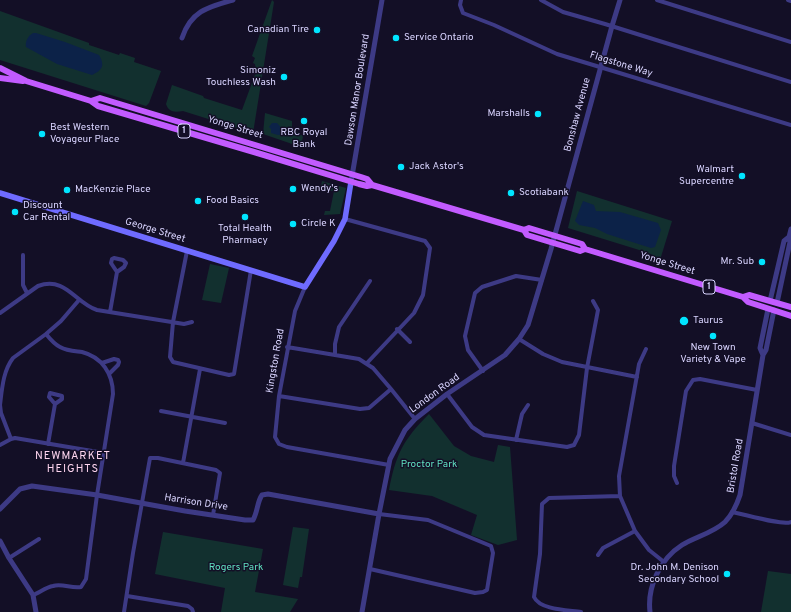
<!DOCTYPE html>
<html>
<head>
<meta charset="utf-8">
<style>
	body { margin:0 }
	canvas { display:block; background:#130f26 }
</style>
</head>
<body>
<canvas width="791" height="612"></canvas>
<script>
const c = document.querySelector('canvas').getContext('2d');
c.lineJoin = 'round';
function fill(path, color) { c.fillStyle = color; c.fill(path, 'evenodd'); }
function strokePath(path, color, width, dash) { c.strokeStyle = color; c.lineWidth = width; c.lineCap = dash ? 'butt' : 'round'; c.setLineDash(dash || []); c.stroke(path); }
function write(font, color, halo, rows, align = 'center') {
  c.font = font + ' Overpass,sans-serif'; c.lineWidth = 3; c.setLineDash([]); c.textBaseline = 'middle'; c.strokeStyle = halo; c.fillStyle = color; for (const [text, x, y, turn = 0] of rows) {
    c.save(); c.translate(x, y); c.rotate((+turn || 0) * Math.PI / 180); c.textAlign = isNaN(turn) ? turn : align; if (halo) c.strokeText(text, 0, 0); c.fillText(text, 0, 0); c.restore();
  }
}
fill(new Path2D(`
	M272,0l2,2 -21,131 -70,-22c-8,1 -14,2 -17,-7l6,-19 31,11 1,2 38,12 14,-38 -1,-8 -2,-1 2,-5 -3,-2z
	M0,11l89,32v2l30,10 1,-2 15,5 -1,4 27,9 -12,32 -3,3 -146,-46z
	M265,113l27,8v8l11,7 -2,11 -38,-13z
	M322,181l24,7 -6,26 -16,1 1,-4h5l4,-20h-6v-3l-7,-2z
	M577,191l95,30 -12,39 -11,-7 -81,-25z
	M210,264l19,4 -8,35 -19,-3z
	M429,414l25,32 17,10 23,6 4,-17 12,2 7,93 -19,5 -27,-10 6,-20 -45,-19 -43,-6c7,-36 14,-50 40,-76z
	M293,527l16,2 -7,48h-2l-2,11 -15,-3z
	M163,532l100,17 -8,43 43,7 -8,13h-69l4,-24 -70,-14z
	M768,571l23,3v38h-30z`), '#12302f');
fill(new Path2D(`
	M33,33h3l29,9 34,13c6,10 4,15 -7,20l-35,-11 -31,-17c-1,-6 2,-11 7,-14z
	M272,123h5l10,11 -9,1 -7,-2v-4l-2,-2z
	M583,201l11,4 2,6 24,1 38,11 3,7 -6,17 -4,1 -44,-14 -12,-6 -16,-3 -4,-4z`), '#0c2248');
strokePath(new Path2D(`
	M461,0l-1,5 3,8 31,12 63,29 234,71
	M541,0l22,12 42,12 186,58
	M657,0l134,42
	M788,0l3,1
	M345,219l80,22 5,7 -7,47 -9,18 -47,50
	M187,251l-14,71 -3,35 3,5 56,13 5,-1 17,-104
	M23,255v30l4,8
	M305,287l-10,24 -16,85 -4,41 4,7 8,3 102,18
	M110,312l7,-40 -6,-9 1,-4 2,-1 9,2 3,3 -2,4 -7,5
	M0,313l38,-27c28,-10 37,17 59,24l87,14 8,-2
	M397,329l13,13
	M519,339l24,15 19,8 75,15
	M287,347l72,12 14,9 18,21 24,30
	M646,349l-7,15 -3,17 -17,95 1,20 15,35 14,19 15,12
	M335,355v-11l4,-17 31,-46
	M102,363l12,-4 4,1 1,2 -1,3 -9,9
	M483,371l-15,-21 -3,-14 10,-43 7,-6 34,-11 26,4
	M50,393l12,3v3l-7,5 -6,-7z
	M447,394l25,33 12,8 83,12 7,-2 5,-10 8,-67 11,-58 -5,-9
	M279,396l81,13 9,-1 22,-19
	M0,405c2,-16 3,-34 13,-47l33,-24 15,-13 18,-21
	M0,405l1,8 10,26
	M161,411l64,12
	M752,423l39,12
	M516,440l6,-26 6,-9
	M48,444l7,-40
	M0,445l11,-6 4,-1 89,15
	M183,463l17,-94
	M677,483l-3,-7v-10l12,-75 7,-11 7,-1 57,11
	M732,512c12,2 50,14 59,10
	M598,555l5,-7 32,-17
	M9,558l30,-19
	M370,569l105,24 8,-1 4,-2 6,-37 -2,-7 -63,-26 -49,-6
	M33,595c6,-2 13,-8 20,-9 9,-3 19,3 28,1l5,-8 11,-84 16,-101c0,-20 -11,-37 -31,-42 -8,-1 -15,-1 -22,-5 -6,-3 -10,-8 -14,-13
	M127,596l61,10 4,3 1,3
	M124,612l9,-59 17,-95h8l58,12 4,3 -7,42
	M581,612c-13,-2 -41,-2 -47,-15l6,-43 2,-50 7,-6 71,-2`), '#3d3a85', 4);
strokePath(new Path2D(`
	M182,38c9,-27 26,-31 51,-38
	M351,182l31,-182
	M770,301l14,-60 5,-4 2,-8
	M777,303l13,-61 -1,-5
	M763,355l-3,-7 8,-39
	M0,509l20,-20 12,-3 65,9 88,16 60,9h8c5,-9 4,-18 9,-25l6,-1 111,20
	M0,541l9,17 24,37 3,17
	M362,612l17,-98 11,-55 15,-29 10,-11 32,-25 58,-39 14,-16 9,-14 23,-76 61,-223 8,-26
	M650,612c-3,-25 10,-53 32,-67 13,-8 31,-12 43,-23 7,-7 12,-18 15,-27l23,-140 3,-5 8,-40`), '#3d3a85', 5);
strokePath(new Path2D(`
	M0,193l305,94 29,-46 11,-22 6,-37`), '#6f6bff', 5.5);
strokePath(new Path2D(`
	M0,68l26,13 65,20 7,5 156,46 105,32 8,2 5,-1 152,45 3,5 53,16 5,-2 158,48 5,5 43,14
	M0,78l23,3
	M91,101l9,-3 13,4 248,75 6,2 5,6
	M524,230l5,-2 53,16 3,5
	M743,297l6,-2 42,12`), '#c25bff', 6);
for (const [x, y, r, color] of [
	[317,30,4,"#00e5ff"],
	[396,38,4,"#00e5ff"],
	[284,77,4,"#00e5ff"],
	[538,114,4,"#00e5ff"],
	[304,121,4,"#00e5ff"],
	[42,134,4,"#00e5ff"],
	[401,167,4,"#00e5ff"],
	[742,176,4,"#00e5ff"],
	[293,189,4,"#00e5ff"],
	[67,190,4,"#00e5ff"],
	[511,193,4,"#00e5ff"],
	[198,201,4,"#00e5ff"],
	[15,212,4,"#00e5ff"],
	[245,217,4,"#00e5ff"],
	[293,224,4,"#00e5ff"],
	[762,262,4,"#00e5ff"],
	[684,321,5,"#00e5ff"],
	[713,336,4,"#00e5ff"],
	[727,574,4,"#00e5ff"]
]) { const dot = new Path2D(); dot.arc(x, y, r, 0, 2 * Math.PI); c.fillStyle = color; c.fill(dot); strokePath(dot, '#130f26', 1.5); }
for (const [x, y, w] of [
	[184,131,12],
	[709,287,12]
]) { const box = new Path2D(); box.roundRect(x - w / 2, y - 7, w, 14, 3); c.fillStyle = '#130f26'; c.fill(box); strokePath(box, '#d9d4ff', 1); }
write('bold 9px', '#d9d4ff', null, [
	["1",184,131],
	["1",709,287]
]);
write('10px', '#d9d4ff', '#130f26', [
	["Canadian Tire",309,30,"right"],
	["Service Ontario",404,38],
	["Simoniz",276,71,"right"],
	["Touchless Wash",276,83,"right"],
	["Marshalls",530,114,"right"],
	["Best Western",50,128],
	["Voyageur Place",50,140],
	["RBC Royal",304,133,"center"],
	["Bank",304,145,"center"],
	["Jack Astor's",409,167],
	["Walmart",734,170,"right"],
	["Supercentre",734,182,"right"],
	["Wendy's",301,189],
	["MacKenzie Place",75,190],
	["Scotiabank",519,193],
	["Food Basics",206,201],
	["Discount",23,206],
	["Car Rental",23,218],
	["Circle K",301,224],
	["Total Health",245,229,"center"],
	["Pharmacy",245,241,"center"],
	["Mr. Sub",754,262,"right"],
	["Taurus",693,321],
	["New Town",713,348,"center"],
	["Variety & Vape",713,360,"center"],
	["Dr. John M. Denison",719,568,"right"],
	["Secondary School",719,580,"right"]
], 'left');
write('10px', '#d9d4ff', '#130f26', [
	["Flagstone Way",621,65,17],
	["Dawson Manor Boulevard",358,90,-81],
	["Bonshaw Avenue",578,115,-75],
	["Yonge Street",235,128,17],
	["George Street",155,231,17],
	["Yonge Street",667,264,17],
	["Kingston Road",276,361,-80],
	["London Road",435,394,-36],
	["Bristol Road",736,466,-80],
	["Harrison Drive",196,503,9]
]);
write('10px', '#5fe0c0', '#130f26', [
	["Proctor Park",429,465],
	["Rogers Park",236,568]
]);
c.letterSpacing = '1px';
write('11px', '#ffd6f0', '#130f26', [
	["NEWMARKET",73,457],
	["HEIGHTS",73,470]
]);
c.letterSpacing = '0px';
</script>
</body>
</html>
